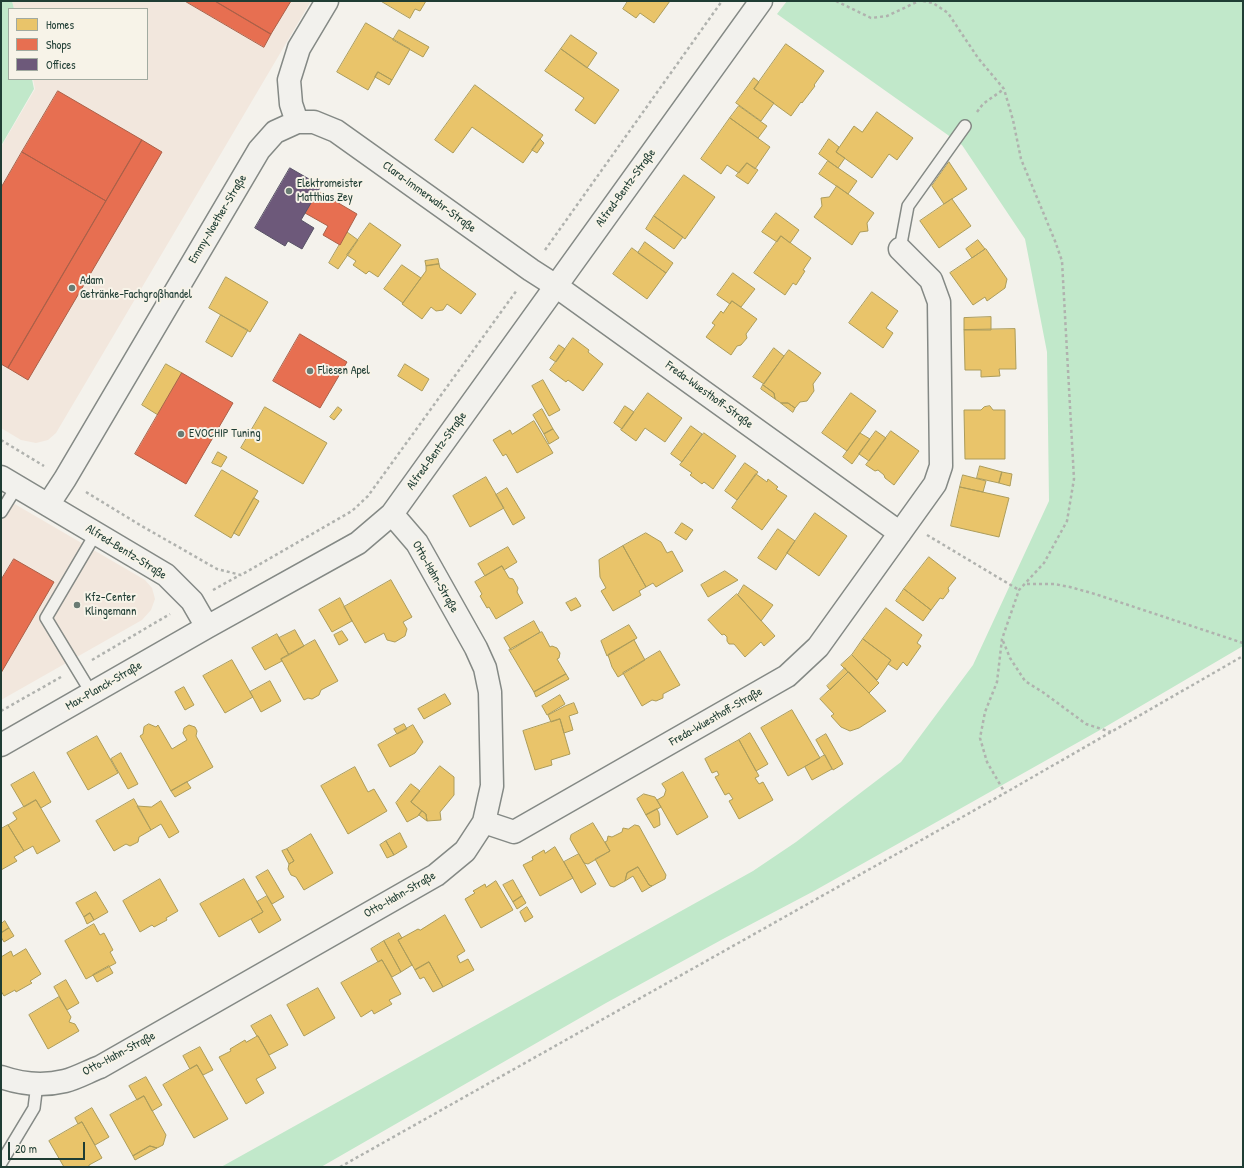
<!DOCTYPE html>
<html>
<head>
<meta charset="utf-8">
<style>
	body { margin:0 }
	#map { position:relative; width:1244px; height:1168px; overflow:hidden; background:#f4f2ec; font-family:"Patrick Hand",sans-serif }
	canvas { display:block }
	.frame { position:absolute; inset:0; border:2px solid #1f3d34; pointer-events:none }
	.legend { position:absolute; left:8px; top:8px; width:140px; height:72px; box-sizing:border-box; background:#f7f3e8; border:1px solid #a1aaa0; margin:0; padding:5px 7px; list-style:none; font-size:12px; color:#1f3d34 }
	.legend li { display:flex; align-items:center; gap:8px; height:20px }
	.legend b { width:20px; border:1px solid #a1aaa0 }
	.scale { position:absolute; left:8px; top:1142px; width:77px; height:18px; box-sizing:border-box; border:2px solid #1f3d34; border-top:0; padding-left:5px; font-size:12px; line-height:14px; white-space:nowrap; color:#1f3d34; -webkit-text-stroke:3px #f7f3e8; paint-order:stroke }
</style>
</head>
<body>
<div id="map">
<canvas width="1244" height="1168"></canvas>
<div class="frame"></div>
<ul class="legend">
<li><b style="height:11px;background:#e9c46a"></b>Homes</li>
<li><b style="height:11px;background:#e76f51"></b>Shops</li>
<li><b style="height:11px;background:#6d597a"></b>Offices</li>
</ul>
<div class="scale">20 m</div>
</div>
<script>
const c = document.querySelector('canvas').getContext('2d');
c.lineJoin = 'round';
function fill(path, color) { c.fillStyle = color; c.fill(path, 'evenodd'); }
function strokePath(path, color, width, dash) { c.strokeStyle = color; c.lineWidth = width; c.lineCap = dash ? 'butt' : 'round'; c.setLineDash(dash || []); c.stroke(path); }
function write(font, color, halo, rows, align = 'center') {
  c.font = font + ' "Patrick Hand",sans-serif'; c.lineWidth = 4; c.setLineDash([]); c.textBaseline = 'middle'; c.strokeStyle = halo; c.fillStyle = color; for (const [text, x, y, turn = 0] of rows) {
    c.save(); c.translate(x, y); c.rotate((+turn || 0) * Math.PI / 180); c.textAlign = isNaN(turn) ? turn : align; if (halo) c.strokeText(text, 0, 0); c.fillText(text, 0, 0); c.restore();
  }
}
fill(new Path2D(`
	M12,1h299l-255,432 -8,7 -12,3 -15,-3 -20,-12v-281l34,-58 -2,-10h114v-70h-133z
	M1,496l144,84 7,8 3,11 -4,11 -9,10 -141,80z`), '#f2e7dd');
fill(new Path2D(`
	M1,1h11l2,8h-5v70h23l2,10 -33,57z
	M787,1h456v645l-143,84 -286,161 -91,48 -117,64 -285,164h-100l532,-296 43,-29 105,-80 72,-97 76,-164 -2,-149 -22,-113 -63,-94 -185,-131z`), '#c1e8ca');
const homes = new Path2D(`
	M381,1h45l-6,10 -5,-2 -5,9z
	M628,1h42l-16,22 -14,-10 -4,5 -13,-9z
	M366,23l44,26 -18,31 -14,-8 -10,18 -31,-18z
	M399,30l30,17 -6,10 -30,-17z
	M571,35l26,18 -10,15 -26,-19z
	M786,44l38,27 -10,14 1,1 -13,17 -1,-1 -10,14 -37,-27z
	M561,49l58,41 -24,34 -20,-14 9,-12 -39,-27z
	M378,72l14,8 -3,5 -14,-8z
	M754,78l5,4 -5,7 20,14 -13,18 -25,-18z
	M475,85l68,50 -20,28 -51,-36 -19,26 -18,-13z
	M739,106l28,20 -9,12 -28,-20z
	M877,112l36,26 -16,22 -8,-6 -17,24 -36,-26 18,-26 8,6z
	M730,118l40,29 -15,22 -8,-6 -8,10 -12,-8 -6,9 -20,-15z
	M540,139l4,4 -7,10 -5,-3z
	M829,139l10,8 -3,5 9,6 -7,10 -19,-14z
	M828,161l29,20 -9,13 -29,-20z
	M949,162l18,27 -23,15 -12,-18z
	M747,163l11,7 -10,14 -12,-8z
	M684,175l31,22 -30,42 -31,-23z
	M837,186l37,27 -7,10 1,8 -8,1 -8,13 -38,-28 8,-11 -1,-8 8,-1z
	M952,199l19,27 -32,22 -19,-27z
	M776,213l23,17 -9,13 -9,-7 -4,6 -15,-10z
	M654,216l29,21 -9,12 -28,-20z
	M370,223l31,22 -23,32 -9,-6 -3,3 -13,-9 3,-4 -9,-6z
	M347,232l11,8 -20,29 -9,-6z
	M781,236l30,22 -8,12 2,1 -9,14 -3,-2 -8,12 -31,-22z
	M978,240l7,9 -13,9 -6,-9z
	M645,242l28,21 -7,10 -28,-20z
	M632,248l34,25 -19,26 -34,-25z
	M986,249l21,30 -2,9 -18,13 -2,-4 -12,8 -23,-32z
	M438,259l1,5 -13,2 -1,-5z
	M439,264l1,4 36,26 -15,20 -14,-10 -4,6 -7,1 -5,-4 -9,12 -20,-15 24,-33v-5z
	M402,265l19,13 -18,25 -19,-14z
	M733,273l22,16 -14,18 -9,-6 -2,3 -13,-9z
	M226,277l42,25 -18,30 -41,-24z
	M872,292l26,19 -12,17 7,5 -10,15 -34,-25z
	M732,301l25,18 -11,15 1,4 -6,7 -4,1 -6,9 -25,-18 9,-12 -3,-2 9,-12 2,2z
	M221,315l27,15 -16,27 -26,-15z
	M991,317v13h-27v-12z
	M1015,329l1,40h-17l1,7 -19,1v-7h-16l-1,-40z
	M573,338l16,12 -1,2 15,12 -20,27 -15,-11 -2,2 -16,-12z
	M559,345l6,4 -9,13 -6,-4z
	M774,348l10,8 -20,28 -11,-7z
	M789,350l32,23 -8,11 1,7 -7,10 -7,1 -5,6 -7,-5h-7l-6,-4 -1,-6 -11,-8z
	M166,364l16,9 -24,42 -16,-10z
	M405,364l24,15 -7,12 -24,-15z
	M543,380l17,30 -11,6 -17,-30z
	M763,385l11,8 1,6 -14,-10z
	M648,393l34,25 -17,24 -20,-14 -9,13 -15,-11z
	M851,393l25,18 -29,40 -25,-18z
	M781,403h7l7,5 -2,4z
	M625,406l9,6 -12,17 -8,-6z
	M990,406l3,4h12v49h-40l-1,-49h17l3,-3z
	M265,407l62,36 -24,41 -62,-36z
	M338,407l4,3 -8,10 -4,-3z
	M542,409l11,20 -9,5 -11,-19z
	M534,421l19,32 -36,20 -11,-19 -3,2 -10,-16 17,-10 2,4z
	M691,426l11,8 -20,28 -11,-8z
	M553,429l6,9 -10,6 -5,-10z
	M876,431l10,7 -17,23 -10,-7z
	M891,431l28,20 -25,34 -9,-7 -1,-3 -6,-5 -3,1 -9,-6z
	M704,433l32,23 -23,33 -9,-7 -2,2 -12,-9 2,-2 -12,-8z
	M860,433l10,6 -18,25 -9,-7z
	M218,452l9,5 -6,10 -9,-4z
	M745,463l13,9 -21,28 -12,-9z
	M980,466l22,6 -3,11 -22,-5z
	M222,470l36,21 -27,47 -36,-22z
	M1002,472l10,2 -2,12 -11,-3z
	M756,474l11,8 1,-3 10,8 -2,2 11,7 -25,34 -30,-22z
	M963,475l23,6 -3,11 -23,-5z
	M486,477l18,31 -34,19 -17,-31z
	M960,487l49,11 -10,39 -48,-11z
	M507,488l18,30 -12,7 -17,-30z
	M254,498l5,3 -20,35 -5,-3z
	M815,513l32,23 -28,40 -32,-23z
	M682,523l11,7 -7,10 -11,-7z
	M778,529l17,12 -19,29 -18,-12z
	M646,533l15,9 6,11 5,-2 11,20 -27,16 -3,-4 -7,4 -23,-41z
	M623,546l23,41 -7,4 2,4 -28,16 -12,-20 5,-3 -6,-11 -1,-17z
	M508,547l9,15 -13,8 -2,-4 -17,10 -7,-12z
	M929,557l27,21 -8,10 1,3 -6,8 -3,-1 -9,12 -27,-21z
	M502,566l7,12 4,1 5,9 -1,4 6,11 -27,16 -7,-12 -2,1 -7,-12 2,-2 -7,-12z
	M725,571l13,9 -30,17 -7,-12z
	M391,580l21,37 -9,5 4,7 -2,7 -10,6 -8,-2 -3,-7 -19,10 -21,-36z
	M744,585l29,20 -12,16 -23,-26z
	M904,589l27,21 -8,11 -27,-20z
	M737,594l38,42 -11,10 -3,-4 -16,15 -11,-13h-5l-2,-3v-4l-3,-3 -2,1 -14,-15z
	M340,598l12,23 -20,11 -13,-22z
	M576,598l5,8 -10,5 -5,-8z
	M886,608l36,27 -5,8 4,3 -14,20 -4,-4 -6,8 -9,-6 3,-4 -28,-21z
	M534,621l6,11 -29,18 -7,-12z
	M629,625l8,13 -30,18 -6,-15z
	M295,630l9,16 -15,9 -10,-17z
	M342,631l6,9 -9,5 -5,-10z
	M542,632l8,15 2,-1 5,2 3,5 -1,5 -2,1 9,15 -32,18 -25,-42z
	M277,634l12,21 -8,4 1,2 -17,9 -13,-22z
	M863,639l28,21 -14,20 -25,-25z
	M315,640l23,41 -17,9 -2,5 -7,4 -4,-1 -4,2 -23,-41z
	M634,640l11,20 -27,17 -6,-10 -4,-12z
	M660,651l20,34 -17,9v4l-7,3 -4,-1 -10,6 -19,-33z
	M852,655l27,28 -10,10 -28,-28z
	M232,660l21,37 -28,16 -22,-37z
	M845,668l3,4 -18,18 -3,-4z
	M849,672l37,39 -27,17 -9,3 -9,-4 -10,-11 3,-2 -14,-15z
	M566,674l3,5 -33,18 -2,-5z
	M270,681l11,20 -20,11 -11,-20z
	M184,687l10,18 -9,5 -10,-18z
	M445,694l6,10 -27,15 -6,-10z
	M560,695l5,9 -18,11 -5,-9z
	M574,703l4,10 -9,3 4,14 -9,3 -4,-14 -9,3 -3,-7 17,-9z
	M792,710l28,48 -32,18 -27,-48z
	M560,719l10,35 -19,6 1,5 -17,5 -12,-39z
	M149,724l7,3 2,-2 14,24 15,-9 -4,-7 1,-5 5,-3 6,2 2,4 -1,5 17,31 -42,24 -31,-55 3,-2 1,-7z
	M404,724l3,5 -10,5 -3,-5z
	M413,725l10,17 -8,11 -25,14 -12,-22z
	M750,733l18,31 -12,7 -17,-31z
	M826,734l17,30 -10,6 -17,-30z
	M97,736l21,37 -30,17 -21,-37z
	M739,740l20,36 -4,2 4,6 4,-2 10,18 -34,19 -10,-18 4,-2 -4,-6 -4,2 -10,-18 4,-2 -2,-4 -5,2 -7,-14z
	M121,753l17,31 -10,5 -17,-30z
	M825,755l7,14 -20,11 -7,-13z
	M440,766l14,11v18l-14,17 1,8 -14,1 -1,-7 -15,-12z
	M355,767l13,25 6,-3 13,22 -39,23 -27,-48z
	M34,772l17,30 -10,6 -5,-8 -12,7 -13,-22z
	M683,772l25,45 -31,18 -20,-35 7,-4 2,-6 -4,-6z
	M187,782l4,6 -16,9 -4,-6z
	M411,784l9,7 -9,11 11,9 -4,5 -11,6 -11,-19z
	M644,794l11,3 6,10 -15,8 -9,-16z
	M134,799l17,31 -12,7 -1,5 -8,4 -4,-2 -12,7 -18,-30z
	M36,800l24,41 -23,13 -4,-8 -9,5 -16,-26 9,-6 -4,-6z
	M161,801l18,31 -10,6 -8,-14 -10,6 -14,-24 14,1z
	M657,809l2,4 1,12 -6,3 -8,-13z
	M422,811l4,3 1,7 -8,-6z
	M593,823l17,28 -22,13 -4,-1 -14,-24 1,-4z
	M8,825l16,26 -10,6 3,4 -16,9v-41z
	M635,825l4,1 27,49 -1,4 -13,7 -3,-1 -11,-18 -11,6 -2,8 -11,6 -4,-1 -15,-27 15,-8 -5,-9 2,-1 1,-5 4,1 10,-5 1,-4 5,1z
	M400,833l7,14 -13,8 -8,-14z
	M311,834l22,39 -29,17 -8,-13 -5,-2 -3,-6 1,-5 5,-3 -7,-12z
	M386,841l8,14 -7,3 -7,-13z
	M555,847l18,31 -33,18 -17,-31 10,-5 -1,-3 12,-7 1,3z
	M287,849l7,12 -5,3 -7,-13z
	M579,854l17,30 -15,9 -17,-31z
	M638,867l11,18 3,1 -10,6 -9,-16 -8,5 2,-8z
	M268,870l16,27 -12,7 -16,-27z
	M160,879l18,32 -12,7 1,2 -13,7 -2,-2 -12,7 -17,-31z
	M244,879l19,33 -44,25 -19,-33z
	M513,880l9,16 -9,6 -10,-17z
	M496,881l17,29 -32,18 -16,-29 10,-6 -2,-2 12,-7 1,3z
	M96,892l12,20 -14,8 -4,-7 -6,4 -8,-14z
	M267,896l14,24 -22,13 -8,-14 12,-7 -6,-10z
	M522,896l4,7 -9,6 -4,-7z
	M527,907l6,10 -8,5 -5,-10z
	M90,913l4,7 -7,4 -3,-7z
	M445,915l20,36 -8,5 3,7 8,-4 6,11 -31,17 -14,-25 -14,8 -17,-30 20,-11 2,1z
	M5,921l4,7 -8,5v-9z
	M94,924l6,11 4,-2 9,17 -3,2 6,11 -30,16 -21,-38z
	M9,928l5,8 -10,6 -3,-5v-4z
	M399,933l3,5 -4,2 14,25 -11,7 -17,-31z
	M384,941l17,31 -9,5 -10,-17 -4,2 -7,-13z
	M26,949l15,25 -11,7 2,2 -16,9 -1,-2 -11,6 -3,-5v-34l10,-6 2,5z
	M382,960l19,34 -12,6 3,4 -18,10 -2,-4 -11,7 -20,-34z
	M429,962l14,25 -10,5 -9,-15 -4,2 -5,-9z
	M109,966l4,7 -16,9 -4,-7z
	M66,980l13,23 -12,7 -13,-23z
	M318,988l17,30 -31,18 -17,-31z
	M59,997l12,20 -2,5 6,2 4,7 -31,18 -19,-34z
	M271,1015l17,30 -19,10 -11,-19h-1l-6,-10z
	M258,1036l18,32 -20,11 8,14 -18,11 -27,-47 12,-6 -1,-2 15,-9 1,2z
	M200,1047l13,23 -10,5 -6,-10 -7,4 -7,-13z
	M197,1065l31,54 -34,19 -31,-53z
	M146,1077l16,28 -10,6 -8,-15 -7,4 -8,-14z
	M144,1096l22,39 -3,10 -6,3 -7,-2 -17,10 -23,-41z
	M92,1108l17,29 -14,8 -13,-23 -4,2 -3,-6z
	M82,1122l20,36 -13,7v2h-25l-15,-26z
	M150,1146l7,2 -22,12 -2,-4z`);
fill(homes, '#e9c46a');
strokePath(homes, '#ac9c5a', 1);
const shops = new Path2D(`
	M185,1h30l56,33 -7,13z
	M215,1h76l-20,33z
	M58,91l84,49 -36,61 -84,-49z
	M142,140l20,12 -134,228 -20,-12z
	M22,152l84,49 -98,167 -7,-4v-176z
	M318,191l39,23 -17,31 -17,-10 5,-9 -23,-13z
	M300,334l47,28 -27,46 -47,-27z
	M182,373l51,30 -47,81 -51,-30z
	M14,559l40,23 -53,91v-93z`);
fill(shops, '#e76f51');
strokePath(shops, '#ab6048', 1);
const offices = new Path2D(`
	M290,168l31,18 -20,34 13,8 -12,21 -14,-8 -3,5 -30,-18z`);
fill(offices, '#6d597a');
strokePath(offices, '#565165', 1);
const lane = new Path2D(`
	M900,249l8,-43 57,-80
	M1,512l16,-26
	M92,694l-46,-76 50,-85
	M1,1163l33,-55 3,-24`);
const street = new Path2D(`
	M297,122l-6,-18 -2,-24 10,-32 28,-47
	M1,477l165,98 26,26 15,26
	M48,505l17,-26 194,-329 16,-18 22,-10h17l22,9 195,139 25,16 344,247
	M1,745l206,-118 151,-84 34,-29 369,-513
	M484,822l30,10 273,-156 31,-29 117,-163 6,-18 -2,-164 -8,-22 -31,-31
	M1,1077c20,7 43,9 64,4 12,-3 24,-10 35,-14l336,-192 29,-24 19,-29 8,-36 -2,-94 -5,-24 -9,-20 -59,-105 -25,-29`);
strokePath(lane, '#848985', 14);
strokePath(street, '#848985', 25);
strokePath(new Path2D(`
	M836,1l35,17 16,-2 32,-15
	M923,1l10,2 15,10 30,45 26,31 9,31 8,39 34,82 7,20 12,218 -7,42 -23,42 -25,27 -17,49 -5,43 -12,30 -5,26 7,24 18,31
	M977,112l6,-8 21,-15
	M545,250l177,-249
	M1,440l43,26
	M86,492l54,33 77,44 24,6 111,-64 16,-15 149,-206
	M927,535l92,55
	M1027,584h27l16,3 25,7 148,49
	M213,590l27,-15
	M1003,641l7,17 15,23 19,12 42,31 25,8
	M92,660l78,-46
	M1,711l60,-34
	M340,1167l665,-374 238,-137`), '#b0b2ae', 2.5, [3, 3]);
strokePath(lane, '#f2f1ed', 11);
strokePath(street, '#f2f1ed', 22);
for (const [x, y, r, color] of [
	[289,191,4,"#6a7c74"],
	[72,288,4,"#6a7c74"],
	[310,371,4,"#6a7c74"],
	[181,434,4,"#6a7c74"],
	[77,605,4,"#6a7c74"]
]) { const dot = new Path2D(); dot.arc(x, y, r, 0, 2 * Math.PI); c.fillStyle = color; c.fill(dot); strokePath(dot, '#f7f3e8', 1.5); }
write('12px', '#1f3d34', '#f7f3e8', [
	["Elektromeister",297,184],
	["Matthias Zey",297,198],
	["Adam",80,281],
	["Getränke-Fachgroßhandel",80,295],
	["Fliesen Apel",318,371],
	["EVOCHIP Tuning",189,434],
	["Kfz-Center",85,598],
	["Klingemann",85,612]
], 'left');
write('12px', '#1f3d34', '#f7f3e8', [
	["Alfred-Bentz-Straße",626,188,-54],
	["Clara-Immerwahr-Straße",429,197,36],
	["Emmy-Noether-Straße",218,219,-59],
	["Freda-Wuesthoff-Straße",709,395,36],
	["Alfred-Bentz-Straße",437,451,-54],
	["Alfred-Bentz-Straße",126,552,32],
	["Otto-Hahn-Straße",435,577,60],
	["Max-Planck-Straße",104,686,-30],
	["Freda-Wuesthoff-Straße",716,717,-30],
	["Otto-Hahn-Straße",400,895,-30],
	["Otto-Hahn-Straße",119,1054,-28]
]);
</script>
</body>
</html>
